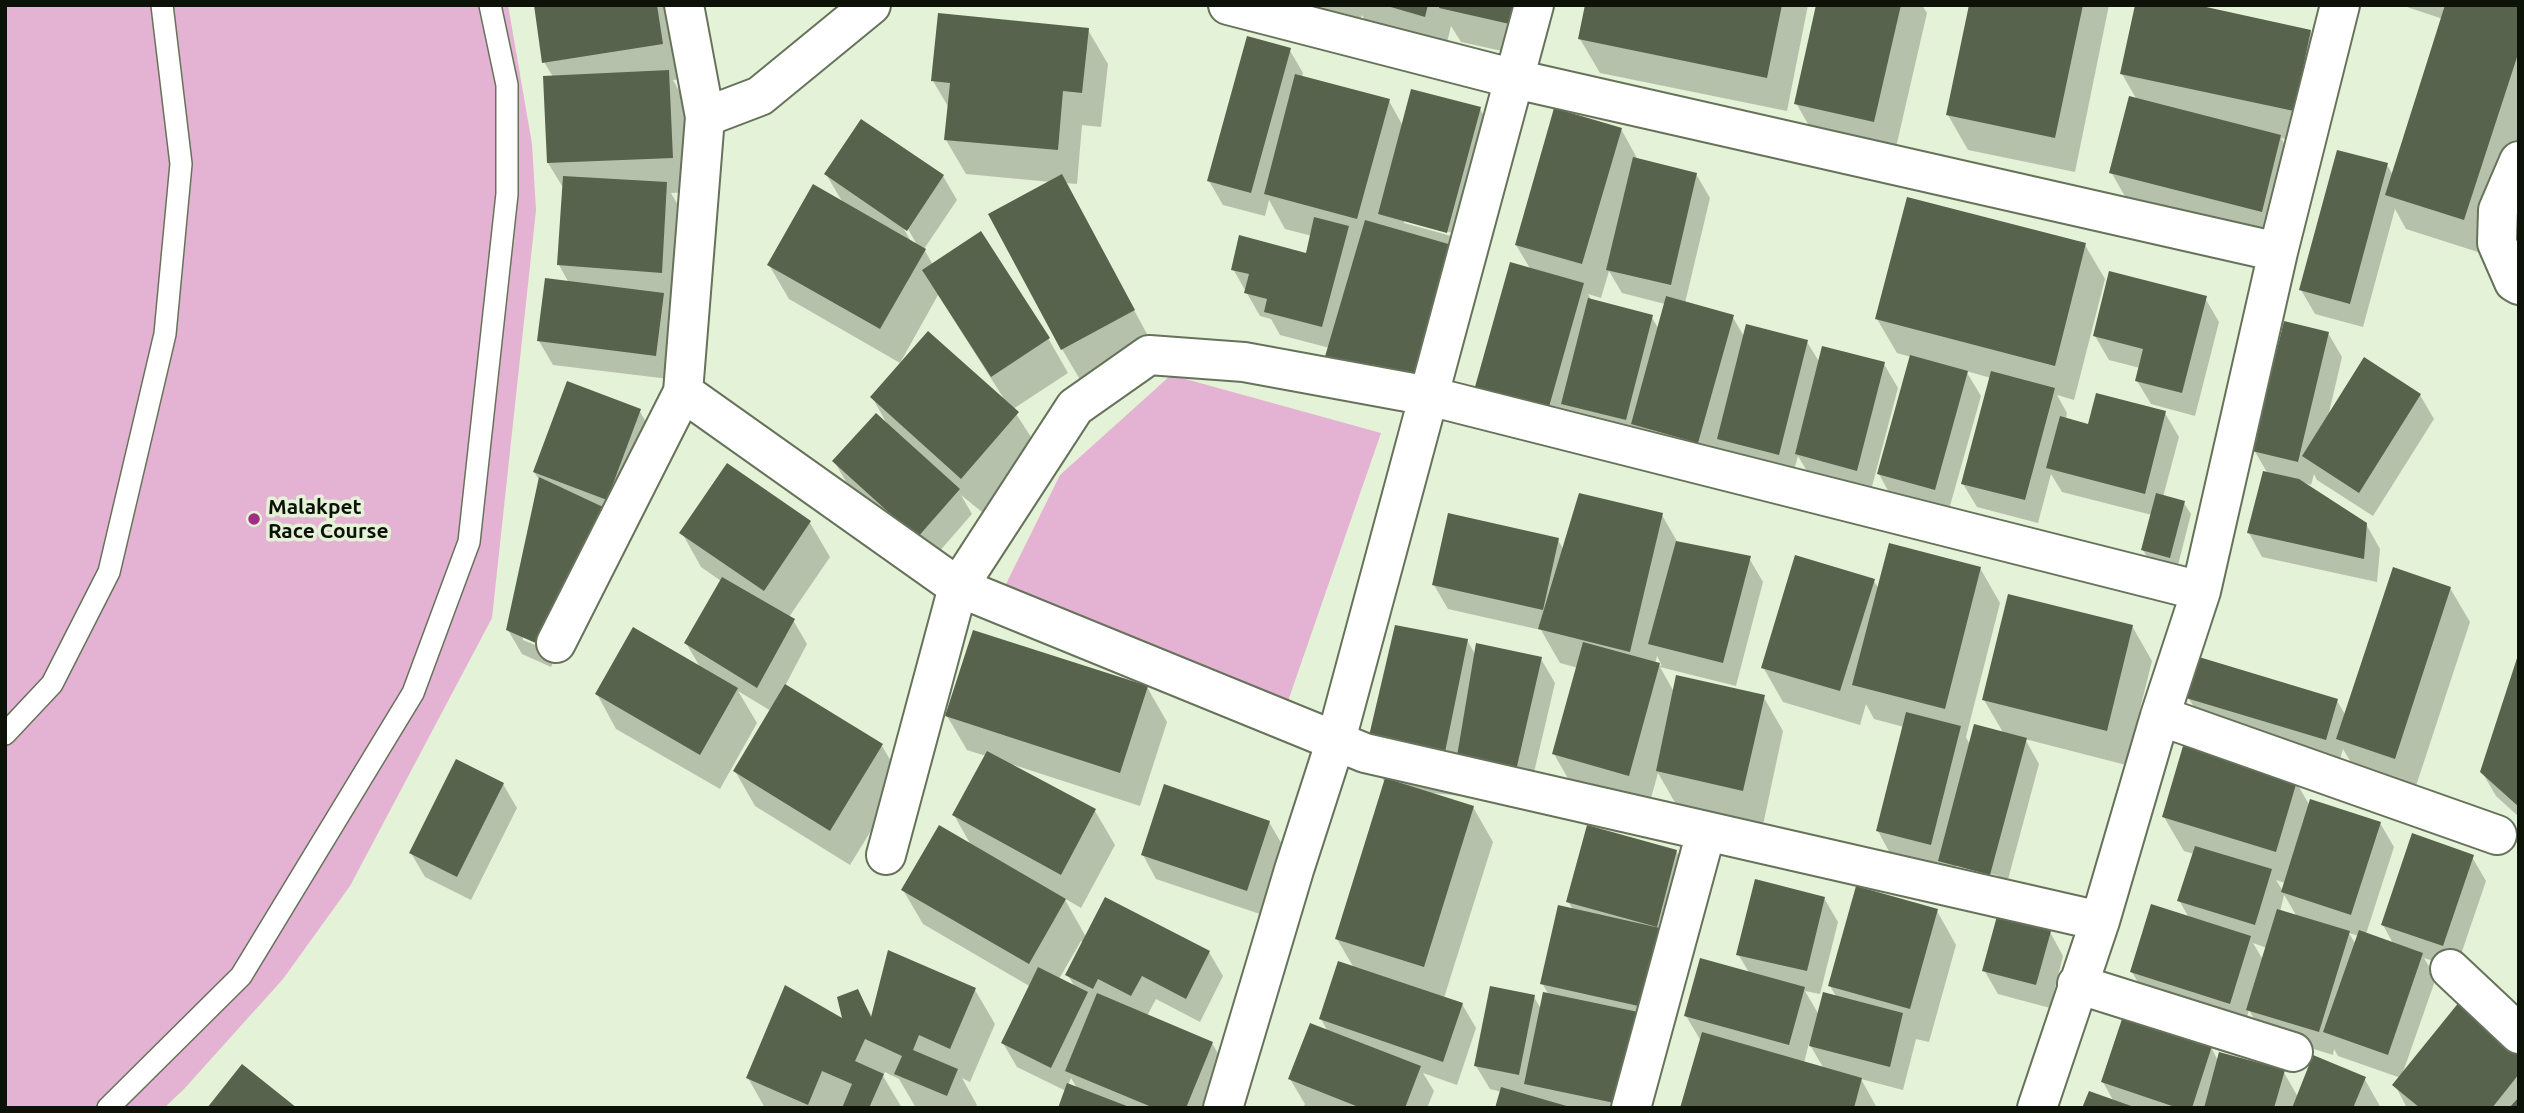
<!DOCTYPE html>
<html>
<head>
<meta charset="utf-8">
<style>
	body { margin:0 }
	#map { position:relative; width:2524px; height:1113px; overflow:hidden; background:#e4f2d7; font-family:Ubuntu,sans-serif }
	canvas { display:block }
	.frame { position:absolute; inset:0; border:7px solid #0d1209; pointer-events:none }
</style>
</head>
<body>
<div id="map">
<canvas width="2524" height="1113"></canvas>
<div class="frame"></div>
</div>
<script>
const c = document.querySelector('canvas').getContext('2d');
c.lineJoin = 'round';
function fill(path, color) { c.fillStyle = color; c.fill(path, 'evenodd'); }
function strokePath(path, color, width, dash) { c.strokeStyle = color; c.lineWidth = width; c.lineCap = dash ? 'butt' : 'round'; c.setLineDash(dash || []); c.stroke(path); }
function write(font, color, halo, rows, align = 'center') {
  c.font = font + ' Ubuntu,sans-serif'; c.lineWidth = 7; c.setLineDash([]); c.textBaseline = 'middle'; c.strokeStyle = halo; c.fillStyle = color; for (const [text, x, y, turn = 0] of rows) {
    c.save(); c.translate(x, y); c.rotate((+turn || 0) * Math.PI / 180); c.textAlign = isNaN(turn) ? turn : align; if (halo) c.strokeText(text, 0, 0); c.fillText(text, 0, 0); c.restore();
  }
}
fill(new Path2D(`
	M5,5h503l24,139 4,66 -44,408 -142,268 -67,93 -99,110 -20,19h-159z
	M1171,375l210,58 -93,268 -283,-115 55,-111z`), '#e4b2d2');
fill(new Path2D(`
	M536,5h135l11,74 -9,1 15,27 4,85 -21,1 15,26 -5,88 -12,-1 8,12 -8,61 -116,-14 -14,-24 30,-58 -10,-18 5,-76 -16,-26 5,-86 -9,-15z
	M1312,5h233l-11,53 -73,-16 -10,-16 -6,25 -74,-20 -9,-16 -1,3z
	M1587,5h221l-21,106 -187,-38 -20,-34z
	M1818,5h104l5,8 -33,143 -78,-18 -20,-35z
	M1971,5h138l-34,167 -107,-22 -20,-35z
	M2401,5h118v140l-35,109 -78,-25 -11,-20 -32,118 -48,-13 -14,-24 86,-125 6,10 50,-156z
	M1088,30l20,34 -7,63 -19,-2 -5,59 -12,-1 88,162 -71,38 -20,-34 -11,-167 -85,-8 -20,-34 3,-32 -16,-27z
	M2310,31l20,35 -17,79 -32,-7 19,33 -19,74 -150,-38 -20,-35 26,-72 -15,-26z
	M1289,49l14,24 -1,4 87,24 14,25 77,-17 20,34 -69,276 -85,-25 -16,-46 -50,-13 -9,-16 -11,-3 -27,-47 74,-14 5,-19 -27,-7 -16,-29 -4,16 -42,-11 -14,-24zM1404,220l52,14 -1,3 -51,-14z
	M1621,129l17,31 58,14 14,24 -25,105 47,13 13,22 62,4 13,21 64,1 14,24 -28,106 -59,-16 -13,-22 -6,22 -59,-16 -8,-13 -7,27 -223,-48 36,-158 -15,-25zM1609,271l13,22 43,11 -7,24 -7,-12 -59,-15 -4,-7 13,4z
	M826,174l117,2 14,24 -33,49 9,16 115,73 20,35 -55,36 25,39 -56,64 -21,-17 11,19 -41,47 -83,-76 -14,-24 53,-37 -15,-27 134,5 -68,-107 -38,68 -111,-64 -20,-34 74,-62zM904,222l12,21h-4l-11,-19z
	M2085,245l20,34 -31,121 -17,-5 10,18 -1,6 23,7 76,-13 14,24 -16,60 21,6 7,11 -14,55 -27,-7 -7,-12 9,-35 -90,-23 -11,-18 -13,49 -61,-16 -14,-23 28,-106 -25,-7 15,25 -33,117 -56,-15 -13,-24 32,-117 -14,-4 -20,-34z
	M2205,298l14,24 -24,94 -44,-12 -14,-23 3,-13 -31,-8 -14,-24z
	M2328,333l14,24 -14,60 92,-22 14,24 -61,97 -56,-36 -3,-6 -3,11 -9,-3 64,42 14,25 -3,33 -115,-25 -13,-24 19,-59 -14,-24z
	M639,410l14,24 -37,99 -65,134 -29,-13 -14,-24 32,-149 -6,-9zM523,636l24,10 -2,3 -22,-9z
	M727,465l83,58 20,34 -41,60 4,3 14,24 -22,42 97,60 20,34 -52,85 -95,-59 -20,-35 36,-60 -33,-20 19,32 -37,66 -104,-60 -19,-35 103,-27 -14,-24 35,-62 -20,-14 -19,-34z
	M1662,515l16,28 71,15 14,24 -27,104 -76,-19 14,25 89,4 20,35 -20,94 -86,-19 -19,-33 -10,36 -74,-20 -20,-35 24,-86 -18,-5 -19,-33 -93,-21 -14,-24 124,-45 6,10zM1657,656l5,10 -7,-2z
	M1980,568l20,35 -34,134 4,8 34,-11 -20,-34 148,-74 20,35 -26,104 -101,-26 14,25 -36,134 -112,-43 -13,-24 26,-104 -30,-8 -8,-15 -6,21 -77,-23 -20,-35 110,-87 6,9zM1956,864l43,12 -1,3 -42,-11z
	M2450,588l20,34 -56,170 -56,-18 -15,-25 -4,14 -137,-42 -14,-24 149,4 9,15z
	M1467,640l9,16 65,3 14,24 -27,115 -62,-22 -4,20 -30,-3v2l41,12 20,35 -49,156 18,6 14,24 -19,57 -34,-12 11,18 -7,17h-124l2,-4 -15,-25 38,-47 -7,-13 33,-51 -17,-29 48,-156 -18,-30z
	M2519,655v162l-23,-21 -14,-24z
	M1147,687l20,35 -27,84 -126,-41 -1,2 82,44 20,34 -34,63 -17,-10 22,39 123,15 14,24 -23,46 -44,-23 -9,17 65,27 20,35 -13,30h-160l7,-17 -49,-24 -14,-24 28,-56 -108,-63 -20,-34 69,-43 -18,-32 32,-59 -19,-6 -20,-34zM1081,941l3,1 -17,32 8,13 -16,-8zM1071,1078l6,10 -9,-3z
	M2296,782l14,24 70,17 14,24 -28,87 28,11 -11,-20 89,-68 14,24 -30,88 -32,-11 12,20 -34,97 117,-32v65h-112l-12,-23 6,-7 -63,-22 -4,-7 -1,6 -71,-22 -13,-23 -5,17 -98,-31 -14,-24 57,-54 -10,-18 15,-46 -10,-3 -20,-34zM2276,880l9,3 -2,8zM2284,895l5,8 8,14 -17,-5zM2349,933l10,3 -3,9zM2253,943l14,5 -4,12z
	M503,784l14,24 -46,92 -46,-23 -14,-24z
	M1269,822l14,24 -23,68 -104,-35 -13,-24z
	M1676,851l14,24 -41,233h-152l5,-16 -12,-3 -14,-23 58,-69 7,12 8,-14 -7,-12 31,-73 -5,-9z
	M1824,898l14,24 -18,72 -15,-3 14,24 18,-17 -7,-12 107,-75 19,34 -27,97 -13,-3 -13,51 -42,-11 16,29h-195l19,-67 -15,-25 64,-42 -12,-20zM1809,1043l15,26 -20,-6z
	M2050,932l13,24 -13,52 -52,-14 -14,-24z
	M975,990l20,34 -25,58 -8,-4 15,27 -1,3h-60l-17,-29 -14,-7 -2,4 19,32h-137l-17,-30 96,-56 13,-31 16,27z
	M2211,1047l7,14 65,10 15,26 66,-19 17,30h-297l30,-6 -11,-20z`), '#0003');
fill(new Path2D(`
	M534,5h123l6,39 -121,19z
	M1384,5h44l-3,12z
	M1440,5h79l-5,20 -75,-17z
	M1585,5h197l-15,73 -189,-39z
	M1816,5h85l-27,117 -80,-18z
	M1969,5h114l-28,133 -109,-23z
	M2135,5h62l114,25 -17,81 -174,-37z
	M2445,5h74v46l-55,169 -79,-25z
	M938,13l151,15 -7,65 -19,-2 -5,59 -114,-10 6,-57 -19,-2z
	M1247,36l44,12 -40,145 -44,-12z
	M669,70l4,88 -126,5 -4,-87z
	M1295,74l95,25 -33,120 -93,-25z
	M1411,89l70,18 -34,126 -69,-19z
	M2129,96l152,39 -19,77 -153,-39z
	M1554,108l68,20 -40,136 -67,-19z
	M861,119l83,56 -37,56 -83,-57z
	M2337,150l51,13 -38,141 -51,-14z
	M1633,157l64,16 -26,112 -65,-15z
	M1062,174l73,136 -74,40 -73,-136z
	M563,176l104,6 -5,91 -105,-8z
	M813,184l113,65 -46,80 -113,-64z
	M1907,197l179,46 -31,123 -180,-47z
	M1314,217l35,9 -27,101 -58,-15 3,-13 -23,-6 5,-19 -18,-4 8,-35 67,18z
	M1365,220l87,25 -41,140 -87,-25z
	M981,231l69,107 -59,39 -69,-107z
	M1510,262l74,21 -37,131 -74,-20z
	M2109,271l98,25 -25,97 -47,-12 8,-32 -50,-13z
	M545,278l119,15 -8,63 -119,-15z
	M1666,296l68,19 -36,128 -67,-19z
	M1588,298l65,17 -27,105 -65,-16z
	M2284,321l45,11 -31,130 -46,-11z
	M1746,324l62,16 -29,115 -62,-16z
	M928,331l91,81 -58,67 -91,-82z
	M1822,346l63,16 -28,109 -62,-17z
	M1910,355l58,16 -33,119 -58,-16z
	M2364,357l57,37 -62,99 -57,-37z
	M1991,371l64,17 -30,112 -64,-16z
	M567,381l74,28 -34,91 -74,-28z
	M2096,393l70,18 -21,83 -99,-26 14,-52 28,8z
	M876,413l84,76 -43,49 -85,-77z
	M727,463l84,58 -47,70 -85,-58z
	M2263,471l36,8 68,44 -3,36 -117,-26z
	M539,477l64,30 -65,137 -32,-14z
	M1579,493l84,20 -33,139 -92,-23z
	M2156,493l29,8 -15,57 -29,-8z
	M1448,513l111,25 -16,72 -111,-25z
	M1676,541l75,15 -28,107 -75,-19z
	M1889,543l92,24 -36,142 -93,-24z
	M1795,555l80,24 -35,112 -79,-23z
	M2393,567l58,20 -56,172 -59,-20z
	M722,577l73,42 -38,69 -73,-45z
	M2008,594l125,31 -26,106 -125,-31z
	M1395,625l73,14 -25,123 -78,-9z
	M633,627l105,61 -38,67 -105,-61z
	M973,630l175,56 -28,87 -175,-57z
	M1583,642l77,21 -31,113 -77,-22z
	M1476,643l66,14 -27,118 -59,-13z
	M2519,652v155l-39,-35z
	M2199,657l139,42 -12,41 -140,-42z
	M1676,675l89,20 -22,96 -87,-20z
	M785,684l98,60 -53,87 -97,-60z
	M1906,712l55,14 -30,119 -55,-14z
	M1974,724l53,14 -37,137 -52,-14z
	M2183,746l114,35 -21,71 -114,-35z
	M987,751l109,58 -35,66 -109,-60z
	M456,759l48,24 -47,94 -48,-24z
	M1385,778l89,28 -50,161 -89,-28z
	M1164,784l106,37 -23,70 -106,-36z
	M2310,799l71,23 -30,93 -70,-23z
	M939,825l127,74 -37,65 -128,-74z
	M1587,825l90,25 -20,77 -91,-25z
	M2412,833l62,22 -31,91 -62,-21z
	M2195,846l77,23 -17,56 -78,-24z
	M1755,879l70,18 -18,74 -71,-16z
	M1856,886l82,23 -28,100 -82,-23z
	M1105,897l105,54 -24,48 -44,-23 -11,20 -33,-17 -5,10 -28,-14z
	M2151,904l100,32 -21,68 -100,-32z
	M1558,905l102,23 -17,79 -103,-23z
	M2277,909l73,22 -31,101 -73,-22z
	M1997,916l54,15 -15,54 -54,-14z
	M2359,930l64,23 -35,102 -65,-23z
	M888,950l88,38 -26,61 -31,-14 -6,15 45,19 -11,27 -53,-22 8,-18 -37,-17 -10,22 29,13 -15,34h-27l10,-24 -30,-13 -14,34 -62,-27 39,-93 57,33 -5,-21 21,-8 13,28z
	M1700,958l105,29 -16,58 -105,-29z
	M1338,961l125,42 -20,59 -124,-43z
	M1038,967l50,25 -37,76 -50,-25z
	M1490,986l45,9 -16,80 -45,-9z
	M1543,992l100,21 -19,92 -100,-21z
	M1823,992l80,21 -13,54 -81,-21z
	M1097,993l116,49 -27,66h-32l-89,-37z
	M2464,996l55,45v33l-27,34h-72l-28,-23z
	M2123,1016l89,30 -20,62h-14l-77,-26z
	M1310,1023l111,43 -16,42h-44l-73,-29z
	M1702,1032l160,46 -8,30h-174z
	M2219,1052l66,18 -11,38h-70z
	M2313,1055l53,22 -13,31h-61z
	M242,1064l55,44h-90z
	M1067,1083l65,25h-74z
	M1501,1087l69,20 -1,1h-74z
	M2089,1091l45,16v1h-52z
	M2519,1097v11h-10z`), '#57634c');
const service = new Path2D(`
	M5,734l47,-50 57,-112 56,-238 16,-170 -19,-159
	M108,1108l133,-132 172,-283 56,-151 38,-348v-109l-17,-80`);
const minor = new Path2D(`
	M1228,5l287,74 763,173
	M705,117l55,-21 111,-91
	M2519,161l-21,49 -1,33 17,39 5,3
	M683,392l275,195 407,166 735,168
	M556,643l127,-251 22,-275 -21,-112
	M2160,716l337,119
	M886,855l72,-268 117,-180 74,-52 95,7 185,34 772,195
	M2450,969l69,65
	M2077,984l216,68
	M1223,1108l71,-238 42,-130 198,-735
	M1631,1108l75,-276
	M2037,1108l63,-187 60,-205 41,-125 77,-339 62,-247`);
strokePath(service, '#66725a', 24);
strokePath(minor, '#66725a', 42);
strokePath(service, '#fff', 21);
strokePath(minor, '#fff', 38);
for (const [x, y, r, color] of [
	[254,519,7,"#a32d85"]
]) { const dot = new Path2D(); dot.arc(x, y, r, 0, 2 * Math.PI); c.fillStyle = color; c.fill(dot); strokePath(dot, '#e4f2d7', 2.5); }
write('bold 21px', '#0d1209', '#e4f2d7', [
	["Malakpet",268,507],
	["Race Course",268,531]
], 'left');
</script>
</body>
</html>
